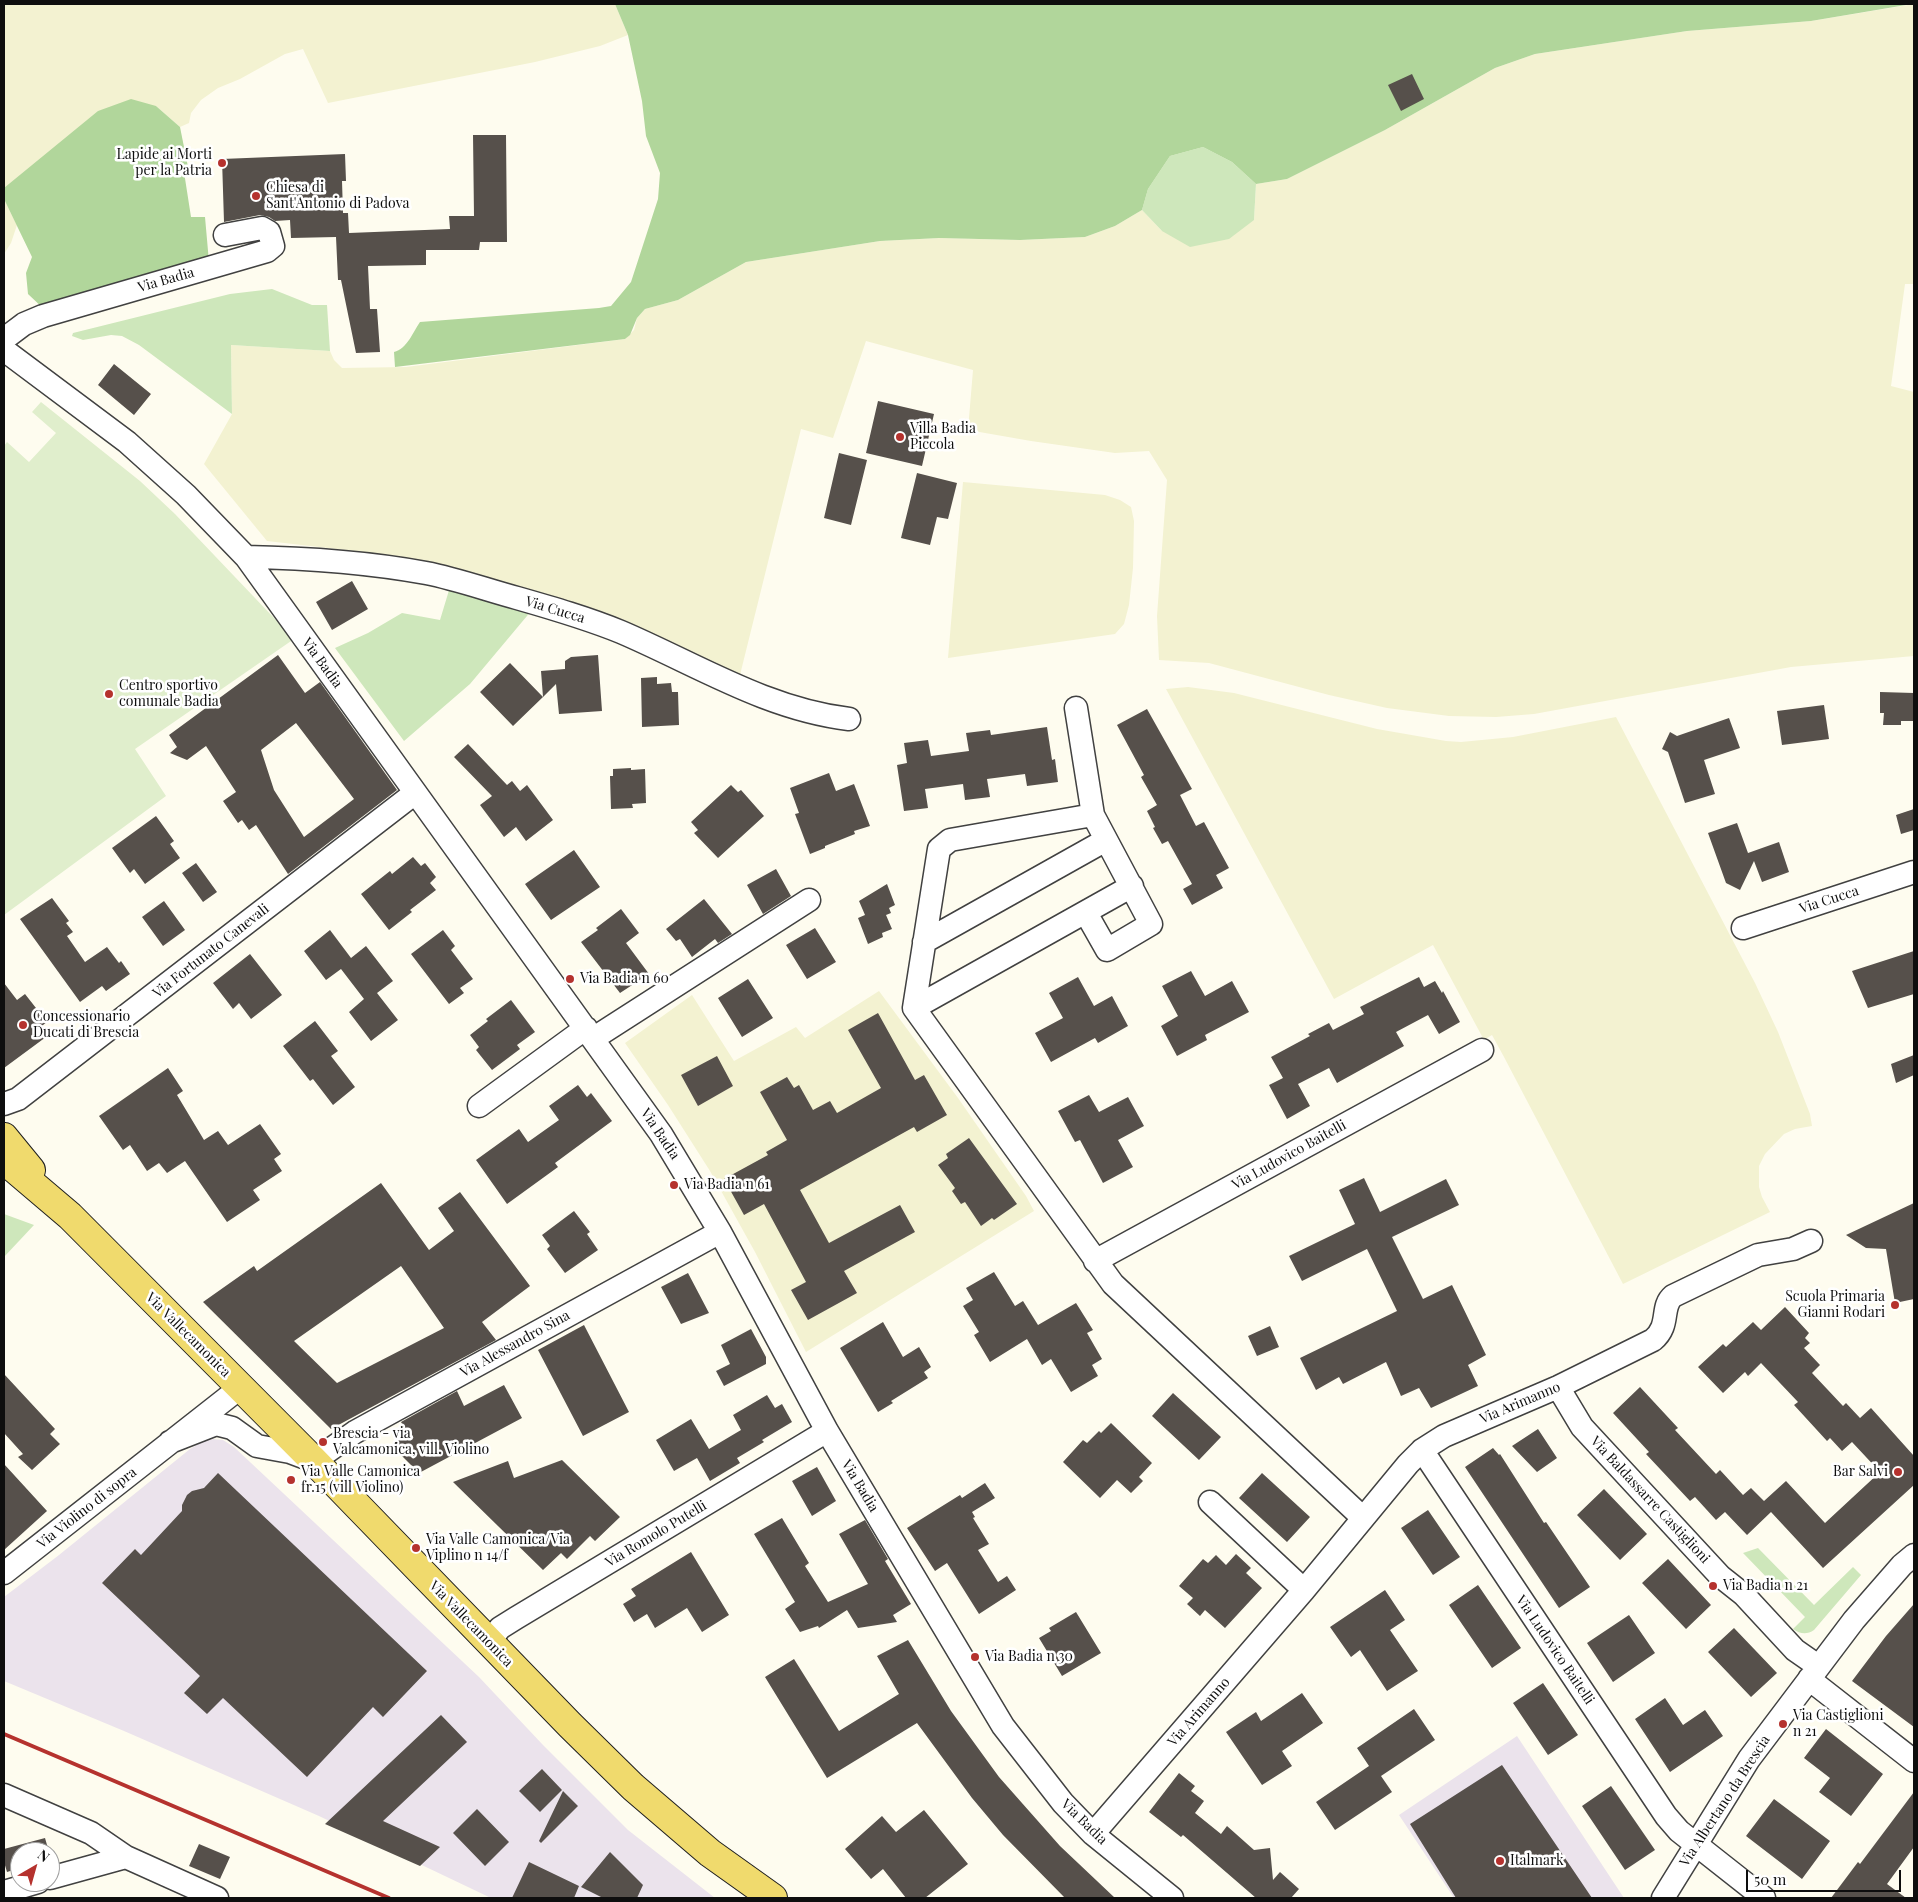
<!DOCTYPE html>
<html>
<head>
<meta charset="utf-8">
<style>
	body { margin:0 }
	#map { position:relative; width:1918px; height:1902px; overflow:hidden; background:#fefcef; font-family:"Playfair Display",serif }
	canvas { display:block }
	.frame { position:absolute; inset:0; border:5px solid #0e0e0e; pointer-events:none }
	.north { position:absolute; left:10px; top:1842px; width:50px; height:50px; box-sizing:border-box; background:#fff; border:1px solid #9f9f9f; border-radius:50%; rotate:38deg; font-size:14px; font-weight:700; line-height:20px; text-align:center; color:#0e0e0e }
	.north::after { content:''; display:block; margin:auto; width:18px; height:22px; background:#b5322e; clip-path:polygon(50% 0,100% 100%,50% 72%,0 100%) }
	.scale { position:absolute; left:1746px; top:1870px; width:155px; height:22px; box-sizing:border-box; border:2px solid #0e0e0e; border-top:0; padding-left:6px; font-size:15px; line-height:18px; white-space:nowrap; color:#0e0e0e; -webkit-text-stroke:4px #fff; paint-order:stroke }
</style>
</head>
<body>
<div id="map">
<canvas width="1918" height="1902"></canvas>
<div class="frame"></div>
<div class="north">N</div>
<div class="scale">50 m</div>
</div>
<script>
const c = document.querySelector('canvas').getContext('2d');
c.lineJoin = 'round';
function fill(path, color) { c.fillStyle = color; c.fill(path, 'evenodd'); }
function strokePath(path, color, width, dash) { c.strokeStyle = color; c.lineWidth = width; c.lineCap = dash ? 'butt' : 'round'; c.setLineDash(dash || []); c.stroke(path); }
function write(font, color, halo, rows, align = 'center') {
  c.font = font + ' "Playfair Display",serif'; c.lineWidth = 5; c.setLineDash([]); c.textBaseline = 'middle'; c.strokeStyle = halo; c.fillStyle = color; for (const [text, x, y, turn = 0] of rows) {
    c.save(); c.translate(x, y); c.rotate((+turn || 0) * Math.PI / 180); c.textAlign = isNaN(turn) ? turn : align; if (halo) c.strokeText(text, 0, 0); c.fillText(text, 0, 0); c.restore();
  }
}
fill(new Path2D(`
	M213,1439l10,1 11,7 245,230 64,68 85,85 87,68h-224l-172,-82 -195,-85 -120,-50v-84l55,-42 131,-106 13,-8z
	M1517,1736l107,162h-170l-55,-83z`), '#ebe3ec');
fill(new Path2D(`
	M4,4h611l13,31 -28,11 -65,16 -207,41 -25,-54 -18,5 -45,25 -22,9 -17,12 -10,13 -2,10 -9,4 -24,-21 -152,82z
	M1914,4v280h-9l-14,102 23,6v264l-123,11 -257,47 -38,3 -47,-1 -62,-8 -58,-13 -120,-32 -50,-3 -2,-44 10,-136 -18,-29 -34,2 -84,-12 -63,-11 5,-60 -107,-29 -33,97 -32,-9 -62,250 -308,-115 -34,-8 -130,-15 -63,-77 28,-50 -1,-69 99,6 4,9 8,8 64,-1 219,-28 9,-9 3,-12 8,-9 33,-9 68,-38 134,-21 59,-3 81,2 65,-3 30,-11 27,-16 20,21 92,-11 2,-36 31,-5 98,-49 110,-62 40,-14 152,-23 124,-10z
	M4,199l13,26 -6,18 -7,11z
	M963,482l142,13 15,5 11,7 3,14 -1,47 -4,37 -5,19 -9,10 -167,24z
	M1188,687l46,6 143,36 69,12 15,1 52,-5 103,-20 139,266 23,49 32,82 2,12 -17,3 -11,5 -19,20 -6,12v21l3,10 8,15 -147,72 -119,-227 -12,-22 -8,5 -51,-95 -99,54 -168,-310z
	M879,991l79,107 68,98 8,15 -228,141 -51,-100 -45,-81 -42,-66 -43,-62 67,-48 42,66 62,-34 9,11z`), '#f3f2d1');
fill(new Path2D(`
	M1203,147l29,15 24,22 -2,36 -25,19 -39,8 -28,-16 -20,-21 6,-21 22,-33z
	M272,289l40,16h15l3,46 -99,-6 1,69 -93,-69 -17,-9 -11,-1 -28,5 -11,-4 1,-3 157,-39z
	M450,587l82,23 -62,74 -66,57 -69,-93 33,-15 34,-20 38,7z
	M4,1214l30,11 -30,32z
	M1758,1548l56,57 39,-38 8,8 -47,55c-7,5 -14,4 -21,-1l12,-12 -62,-64z`), '#cee7bb');
fill(new Path2D(`
	M615,4h1297l-101,17 -124,10 -152,23 -40,14 -110,62 -98,49 -31,5 -24,-22 -29,-15 -33,9 -22,33 -6,21 -27,16 -30,11 -65,3 -81,-2 -59,3 -134,21 -68,38 -33,9 -8,9 -7,17 -5,4 -230,28 -1,-15c13,-3 19,-20 26,-30l179,-14 12,-2 20,-24 27,-83 2,-26 -14,-37 -4,-35 -14,-66z
	M131,99l25,7 24,21 9,45h-5l7,45h14l4,45 -163,49 -18,-17 -2,-21 6,-16 -28,-58v-11l94,-77z`), '#b1d69b');
fill(new Path2D(`
	M41,402l99,79 35,33 119,125 -159,110 31,47 -162,119v-469l3,-4 22,20 27,-29 -24,-21z`), '#e0eecc');
fill(new Path2D(`
	M1412,74l12,25 -23,12 -13,-26z
	M473,135h33l1,107h-27l-1,8h-53v15l-58,1 2,43h7l3,43 -24,1 -15,-73h-3l-2,-43 -45,1 -1,-18 -15,1 -6,-4 -9,-2 -36,7 -2,-63 123,-5 1,27h-4l1,32h5l1,20 101,-4 -1,-13h25z
	M114,364l37,30 -17,21 -36,-30z
	M878,401l56,13 -12,52 -56,-13z
	M839,453l28,7 -16,65 -27,-7z
	M917,473l40,10 -9,36 -11,-2 -7,28 -29,-7z
	M352,581l16,28 -36,21 -16,-28z
	M278,655l27,38 15,-11 77,108 -109,84 -32,-49 -7,5 -7,-10 -4,3 -15,-22 13,-9 -30,-46 -19,14 -17,-7 7,-6 -8,-12zM296,723l58,76 -50,38 -30,-47 -13,-40z
	M598,655l4,56 -43,3 -3,-30 -13,13 -2,-26 24,-2v-8l6,-4z
	M510,663l33,34 -30,29 -33,-34z
	M657,677v7l14,-1 1,9h6l1,33 -37,2 -1,-49z
	M1880,692l34,1v28h-13v4h-18l1,-12h-4z
	M1824,705l5,34 -47,6 -5,-34z
	M1147,709l45,80 -12,6 16,31 8,-4 25,46 -13,7 7,13 -31,17 -9,-16 9,-5 -24,-43 -6,3 -9,-16 2,-1 -8,-16 10,-6 -16,-28 3,-2 -27,-50z
	M1729,718l11,30 -36,12 11,34 -30,9 -17,-51 -6,-3 8,-17 7,4z
	M1047,727l5,33 3,-1 3,23 -31,4 -2,-12 -38,5 3,18 -25,3 -2,-16 -38,5 3,19 -24,3 -7,-46 10,-2 -3,-20 24,-3 3,16 38,-5 -3,-18 24,-3 1,5z
	M468,744l39,41 5,-4 8,10 7,-6 26,35 -27,21 -10,-14 -12,10 -24,-32 12,-9 -38,-39z
	M631,768v2l14,-1 1,34 -14,1 1,4 -22,1 -1,-33h3v-7z
	M829,773l7,18 18,-7 16,42 -16,5 1,3 -30,12v2l-15,6 -15,-40 4,-1 -9,-25z
	M731,785l7,7 3,-2 23,26 -46,42 -24,-25 4,-3 -7,-8z
	M1914,809v21l-13,4 -5,-19z
	M156,816l18,25 -4,3 10,14 -35,26 -11,-15 -4,4 -18,-25z
	M1737,823l11,30 31,-11 10,30 -27,10 -8,-21 -14,29 -14,-7 -18,-50z
	M574,850l26,37 -49,33 -26,-36z
	M413,857l8,9 4,-3 11,14 -6,6 6,7 -26,20 2,2 -23,18 -28,-36 29,-23 2,3z
	M196,863l21,29 -14,10 -21,-29z
	M776,869l15,27 -28,18 -16,-29z
	M887,884l8,21 -6,3 2,5 -5,2 6,14 -10,4 1,4 -15,7 -10,-26 7,-3 -6,-14z
	M52,898l17,23 -3,2 7,9 -6,4 18,26 22,-15 12,16 2,-2 9,13 -24,17 -4,-5 -22,16 -60,-83z
	M704,899l28,35 -14,9 -3,-4 -23,18 -12,-18 -4,2 -10,-12z
	M164,901l21,29 -22,16 -21,-29z
	M621,909l18,24 -13,10 23,31 -29,19 -39,-51 17,-12 -2,-2z
	M815,928l21,34 -29,17 -21,-34z
	M330,930l21,28 15,-12 27,35 -16,12 21,27 -27,21 -22,-29 15,-13 -23,-30 -15,11 -22,-29z
	M443,930l12,16 -4,4 22,29 -13,9 4,5 -15,11 -38,-50z
	M1914,951v43l-46,14 -16,-37z
	M250,954l32,41 -31,24 -12,-16 -6,6 -20,-26z
	M1191,971l14,25 27,-15 17,31 -44,23 2,5 -30,16 -16,-30 17,-10 -16,-30z
	M1078,977l16,29 18,-10 16,30 -30,17 -3,-5 -44,24 -16,-29 28,-15 -14,-25z
	M1419,977l5,10 11,-6 7,12 1,-2 17,31 -21,12 -11,-19 -32,17 8,14 -67,37 -8,-15 -31,16 12,22 -23,13 -18,-34 14,-7 -12,-21 39,-21 -2,-2 21,-11 4,7 31,-16 -4,-7z
	M748,979l25,39 -31,19 -24,-39z
	M4,983l13,17 8,-6 22,28 -8,6 7,9 -42,31z
	M511,1000l24,32 -18,13 3,4 -28,21 -16,-20 3,-3 -9,-12 18,-14 -2,-2z
	M878,1013l37,67 9,-5 23,40 -30,17 -3,-5 -114,63 29,53 71,-38 15,27 -71,39 13,22 -49,27 -17,-30 15,-8 -42,-78 -20,11 -20,-36 44,-24 -2,-3 21,-12 -27,-48 27,-15 7,11 5,-3 14,25 17,-9 7,12 44,-25 -33,-58z
	M315,1021l23,30 -7,5 24,31 -22,18 -20,-26 -3,2 -27,-35z
	M1914,1055v20l-18,8 -5,-19z
	M717,1056l16,30 -35,20 -17,-31z
	M168,1068l15,23 -6,4 27,45 14,-9 10,14 32,-21 21,30 -7,5 8,12 -29,19 7,10 -33,22 -42,-61 -18,12 -8,-10 -12,8 -17,-26 -7,5 -24,-34z
	M578,1085l9,12 4,-4 21,28 -57,42 3,4 -51,37 -31,-44 43,-31 9,13 31,-22 -10,-14z
	M1089,1095l10,17 29,-15 16,29 -26,14 15,27 -30,16 -23,-43 -5,2 -17,-31z
	M969,1138l48,66 -23,16 -2,-2 -11,8 -16,-24 -4,2 -9,-13 3,-3 -17,-23 10,-7 -2,-4z
	M1364,1178l16,34 66,-33 13,26 -67,32 31,62 29,-14 34,70 -18,10 10,21 -47,22 -12,-20 -18,8 -15,-34 -43,22 -4,-7 -23,13 -16,-32 97,-47 -30,-62 -65,32 -13,-25 66,-32 -16,-34z
	M381,1183l48,67 25,-19 -16,-23 22,-16 70,94 -48,36 14,18 -165,89 -128,-127 51,-36 3,5zM401,1266l43,62 -107,55 -43,-42z
	M1914,1203v96l-19,4 -9,-54 -20,-1 -20,-13z
	M574,1211l16,21 -3,2 11,16 -33,23 -18,-24 3,-3 -8,-11z
	M994,1272l21,34 8,-5 15,24 38,-22 17,27 -6,3 15,26 -10,6 6,11 -27,16 -20,-33 -9,6 -15,-26 -37,23 -16,-27 5,-3 -16,-26 10,-6 -7,-12z
	M688,1273l21,40 -28,11 -20,-37z
	M1785,1307l24,26 -4,5 5,5 -6,5 16,17 -8,8 31,33 3,-3 14,15 11,-10 43,48v29l-91,83 -52,-56 -24,23 -22,-23 -9,8 -21,-23 -5,4 -44,-47 3,-2 -36,-39 27,-26 38,41 -3,2 41,44 4,-4 23,25 8,-7 13,13 22,-20 39,42 55,-51 -28,-30 -10,9 -12,-13 -3,3 -33,-36 4,-3 -37,-39 -13,13 -3,-4 -22,21 -25,-26 25,-23 3,3 27,-25 8,8z
	M883,1322l20,35 16,-10 12,20 -7,5 4,6 -37,23 2,2 -15,9 -38,-64z
	M584,1325l45,87 -46,24 -45,-86z
	M1270,1326l9,21 -22,9 -9,-20z
	M751,1329l15,28v7l-42,22 -8,-15 14,-7 -9,-19z
	M4,1374l51,55 -5,5 10,10 -28,26 -14,-13 5,-3 -19,-21z
	M504,1385l18,33 -103,55 -28,-28 17,-10 -7,-13 56,-31 7,15z
	M1173,1393l48,44 -22,23 -47,-44z
	M767,1395l8,13 7,-4 10,18 -30,18 2,2 -27,16 3,5 -30,18 -13,-23 -23,13 -18,-31 35,-21 18,30 32,-19 -8,-15z
	M1111,1423l41,40 -13,14 4,4 -12,12 -14,-13 -17,18 -37,-36 20,-22 4,3 12,-12 2,2z
	M1538,1429l19,29 -20,14 -25,-26z
	M1493,1448l6,7 1,-1 44,69 2,-1 44,65 -31,21 -94,-141z
	M562,1460l58,57 -25,24 -5,-5 -23,23 -6,-6 -18,17 -90,-88 55,-21 6,17z
	M4,1464l43,47 -43,39z
	M817,1467l19,34 -24,15 -20,-35z
	M218,1473l209,198 -44,46 -10,-10 -66,70 -84,-79 -16,16 -23,-21 16,-17 -98,-93 33,-34 6,6 41,-44v-6l5,-10 5,-4 12,-3z
	M1262,1473l48,44 -23,25 -48,-44z
	M985,1483l10,15 -23,14 3,5 -2,1 16,26 -11,6 20,32 9,-6 9,14 -37,24 -32,-51 -12,8 -28,-43 53,-33 2,3z
	M1604,1489l43,45 -27,26 -43,-45z
	M1428,1510l32,47 -27,18 -32,-47z
	M782,1518l27,45 -4,3 23,36 40,-18 -29,-50 26,-14 23,39 -3,2 26,43 -18,11 4,7 -39,6 -11,-18 -28,18 -1,-2 -18,6 -15,-23 10,-7 -41,-68z
	M691,1552l38,63 -27,17 -15,-24 -32,20 -8,-14 -13,8 -11,-18 13,-8 -5,-7z
	M1236,1554l15,14 -5,5 16,15 -37,40 -20,-18 -5,6 -13,-12 6,-6 -14,-12 24,-27 5,4 8,-8 10,10z
	M1668,1559l43,46 -25,24 -44,-46z
	M1478,1585l43,63 -29,20 -43,-63z
	M1385,1590l20,30 -15,10 28,41 -31,20 -27,-41 -9,7 -21,-30z
	M1914,1604v123l-62,-46 34,-45z
	M1076,1612l25,41 -39,23 -23,-38 12,-7 -2,-3z
	M1629,1615l26,38 -42,29 -26,-39z
	M1734,1628l43,45 -26,24 -43,-45z
	M908,1640l43,71 48,66 61,69 55,52h-50l-62,-63 -31,-37 -55,-75 -90,55 -62,-101 29,-18 45,72 60,-37 -22,-38z
	M1543,1683l35,52 -30,20 -35,-52z
	M1302,1693l21,30 -41,28 10,15 -30,19 -36,-53 30,-20 5,9z
	M1665,1698l18,27 22,-15 18,26 -53,36 -35,-53z
	M1414,1709l21,31 -54,36 11,16 -57,38 -19,-28 53,-36 -12,-18z
	M441,1715l26,27 -84,79 57,26 -20,19 -95,-42z
	M1826,1729l57,45 -32,42 -32,-24 11,-14 -26,-20z
	M1502,1765l90,133h-136l-46,-74z
	M542,1769l20,21 -22,22 -21,-21z
	M1179,1773l16,13 -4,5 13,10 -9,12 26,21 6,-8 27,24 16,-2 3,32 7,-8 19,17 -8,9h-35l-73,-63 -2,2 -32,-25z
	M1611,1786l44,64 -30,20 -43,-64z
	M563,1791l15,15 -37,37 -2,-2z
	M1914,1792v55l-27,37 19,14h-75l27,-36 2,2z
	M1774,1799l56,42 -28,38 -56,-43z
	M477,1809l32,33 -24,24 -32,-33z
	M924,1810l44,54 -43,34h-19l-23,-29 -12,10 -26,-30 37,-33 14,16z
	M45,1838l4,14h-29v16l-13,4 -3,-10v-13z
	M199,1844l31,13 -10,22 -31,-13z
	M610,1852l33,33 -6,13h-34l-22,-11z
	M529,1862l50,24 -5,12h-62z`), '#56504b');
const minor = new Path2D(`
	M4,339l20,-15 19,-8 224,-65 6,-5 -4,-14 -7,-4 -37,7
	M4,350l123,92 59,53 60,62 415,577 59,98 107,199 176,295 60,77 30,31 79,64
	M246,557c60,1 120,5 180,16 31,6 61,17 91,25 35,10 70,20 104,34 75,32 145,77 228,87
	M1076,708l17,107 -143,25 -11,9 -25,159 199,276 250,234
	M1086,913l21,37 44,-26 -58,-109
	M1743,928l171,-56
	M924,942l182,-102
	M914,1008l218,-122
	M594,1038l215,-138
	M4,1104l14,-5 397,-306
	M479,1106l107,-78
	M1095,1261l387,-211
	M1558,1387l24,40 138,149 24,19 51,55 23,16
	M170,1442l46,-18 16,4 25,18 33,6 24,9 41,-29 365,-200
	M1422,1450l244,366 13,15 85,67
	M1210,1502l94,88
	M4,1573l237,-186
	M489,1642l11,-14 16,-10 311,-187
	M1809,1679l105,82
	M4,1795l87,38 35,24 91,41
	M1093,1834l211,-244 104,-126 14,-14 22,-14 114,-49 95,-47c18,-15 7,-33 20,-44l85,-41 35,-6 18,-8
	M50,1878l76,-21
	M4,1892l34,-10
	M1663,1898l86,-139 105,-139 48,-55 12,-10`);
const major = new Path2D(`
	M4,1137l27,33
	M4,1160l66,56 244,245 256,264 63,62 77,66 63,45`);
strokePath(minor, '#414141', 25);
strokePath(major, '#1f1f1f', 30);
strokePath(minor, '#fff', 22);
strokePath(major, '#f0da6d', 28);
strokePath(new Path2D(`
	M4,1734l385,164`), '#b5322e', 4);
for (const [x, y, r, color] of [
	[222,163,5,"#b5322e"],
	[256,196,5,"#b5322e"],
	[900,437,5,"#b5322e"],
	[109,694,5,"#b5322e"],
	[570,979,5,"#b5322e"],
	[23,1025,5,"#b5322e"],
	[674,1185,5,"#b5322e"],
	[1895,1305,5,"#b5322e"],
	[323,1442,5,"#b5322e"],
	[1898,1472,5,"#b5322e"],
	[291,1480,5,"#b5322e"],
	[416,1548,5,"#b5322e"],
	[1713,1586,5,"#b5322e"],
	[975,1657,5,"#b5322e"],
	[1783,1724,5,"#b5322e"],
	[1500,1861,5,"#b5322e"]
]) { const dot = new Path2D(); dot.arc(x, y, r, 0, 2 * Math.PI); c.fillStyle = color; c.fill(dot); strokePath(dot, '#fff', 2); }
write('14px', '#0e0e0e', '#fff', [
	["Lapide ai Morti",212,155,"right"],
	["per la Patria",212,171,"right"],
	["Chiesa di",266,188],
	["Sant'Antonio di Padova",266,204],
	["Villa Badia",910,429],
	["Piccola",910,445],
	["Centro sportivo",119,686],
	["comunale Badia",119,702],
	["Via Badia n 60",580,979],
	["Concessionario",33,1017],
	["Ducati di Brescia",33,1033],
	["Via Badia n 61",684,1185],
	["Scuola Primaria",1885,1297,"right"],
	["Gianni Rodari",1885,1313,"right"],
	["Brescia - via",333,1434],
	["Valcamonica, vill. Violino",333,1450],
	["Via Valle Camonica",301,1472],
	["fr.15 (vill Violino)",301,1488],
	["Bar Salvi",1888,1472,"right"],
	["Via Valle Camonica/Via",426,1540],
	["Viplino n 14/f",426,1556],
	["Via Badia n 21",1723,1586],
	["Via Badia n 30",985,1657],
	["Via Castiglioni",1793,1716],
	["n 21",1793,1732],
	["Italmark",1510,1861]
], 'left');
write('14px', '#0e0e0e', '#fff', [
	["Via Badia",166,280,-16],
	["Via Cucca",555,610,17],
	["Via Badia",322,663,54],
	["Via Cucca",1829,900,-18],
	["Via Fortunato Canevali",211,951,-38],
	["Via Badia",660,1134,56],
	["Via Ludovico Baitelli",1289,1155,-29],
	["Via Vallecamonica",188,1335,45],
	["Via Alessandro Sina",515,1344,-29],
	["Via Arimanno",1520,1403,-23],
	["Via Badia",860,1486,59],
	["Via Baldassarre Castiglioni",1650,1500,47],
	["Via Violino di sopra",87,1508,-38],
	["Via Romolo Putelli",656,1534,-31],
	["Via Vallecamonica",471,1624,46],
	["Via Ludovico Baitelli",1555,1650,56],
	["Via Arimanno",1199,1712,-49],
	["Via Albertano da Brescia",1725,1801,-57],
	["Via Badia",1084,1822,44]
]);
</script>
</body>
</html>
